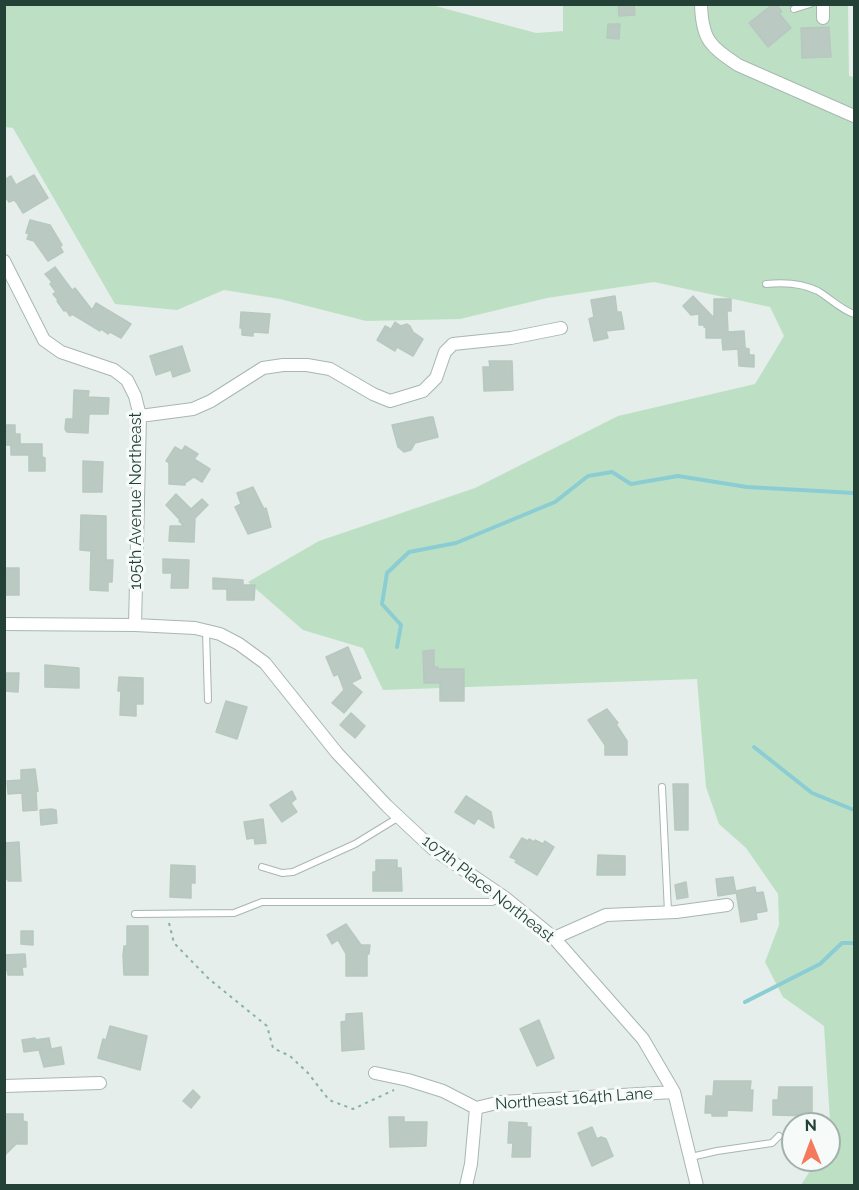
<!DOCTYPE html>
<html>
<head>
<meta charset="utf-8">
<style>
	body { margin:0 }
	#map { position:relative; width:859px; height:1190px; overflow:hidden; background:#e5eeea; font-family:Raleway,sans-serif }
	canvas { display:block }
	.frame { position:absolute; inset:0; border:6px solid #234137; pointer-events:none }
	.north { position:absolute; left:781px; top:1112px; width:60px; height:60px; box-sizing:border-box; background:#f6faf8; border:2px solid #a2b0ab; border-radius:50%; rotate:359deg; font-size:16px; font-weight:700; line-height:24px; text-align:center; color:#234137 }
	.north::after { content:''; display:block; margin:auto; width:21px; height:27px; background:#f5795c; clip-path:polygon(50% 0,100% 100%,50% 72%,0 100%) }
</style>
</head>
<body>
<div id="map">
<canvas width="859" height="1190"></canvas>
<div class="frame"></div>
<div class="north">N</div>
</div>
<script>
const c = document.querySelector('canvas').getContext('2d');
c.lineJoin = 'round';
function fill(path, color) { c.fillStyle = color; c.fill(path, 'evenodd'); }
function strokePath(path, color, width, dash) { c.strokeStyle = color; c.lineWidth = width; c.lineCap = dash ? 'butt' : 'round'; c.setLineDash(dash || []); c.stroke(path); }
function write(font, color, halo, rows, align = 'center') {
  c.font = font + ' Raleway,sans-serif'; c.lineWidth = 6; c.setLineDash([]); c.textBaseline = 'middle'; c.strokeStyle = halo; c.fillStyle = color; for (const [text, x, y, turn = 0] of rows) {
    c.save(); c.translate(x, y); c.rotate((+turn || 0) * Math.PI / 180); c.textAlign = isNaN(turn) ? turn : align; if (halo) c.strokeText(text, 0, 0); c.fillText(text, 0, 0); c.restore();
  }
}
fill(new Path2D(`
	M5,5h427l104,28 27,-2v-26h285l1,71 5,1v1108h-53l16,-25h12v-19l2,-4 -7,-111 -41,-29 -18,-35 14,-37 -1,-31 -32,-46 -27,-24 -13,-37 -9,-108 -314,11 -20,-42 -60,-18 -55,-48 71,-41 156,-53 143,-72 137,-32 29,-48 -14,-29 -116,-25 -107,16 -87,21 -94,2 -86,-22 -56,-9 -47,20 -62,-6 -102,-176 -8,-1z`), '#bde0c5');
strokePath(new Path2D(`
	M397,647l4,-22 -19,-21 5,-31 22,-21 47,-9 99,-41 33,-26 24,-4 19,12 47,-8 69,11 107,6
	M754,747l58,46 42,17
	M745,1002l75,-38 22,-21h12`), '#8ccdd4', 4);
const building = new Path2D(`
	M618,4h16l1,11 -16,1z
	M773,4h3l6,8 -3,1 12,15 -23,19 -19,-24z
	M608,24h12l-1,15 -12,-1z
	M829,27l2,30 -29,1 -1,-30z
	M34,175l14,23 -25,15 -6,-10 -3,-3 -5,2 -5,-7v-15l7,-4 5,9z
	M30,220l20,5 12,20 -2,2 3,5 -15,9 -14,-20 -7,-2 2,-5 -3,-1z
	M55,267l17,23 3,-2 17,22 4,-7 35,21 -10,14 -11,-6 -2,2 -7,-5 -1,2 -28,-17 -2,2 -4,-6 -2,1 -7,-10 1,-1 -5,-6 3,-2 -6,-8 2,-2 -7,-8z
	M615,296l2,16h4l3,17 -18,2 2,7 -14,3 -5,-22 5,-2 -3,-17z
	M693,296l21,22v-19h17v12h-4l1,21 16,-1 1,17 4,1v6h5v12l-15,-1 -1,-17 -15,1 -1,-12h-16v-11h-2v-2h-5v-11l-8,1 -8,-9z
	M241,312l29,2 -2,19 -15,-1v4l-11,-1v-7h-2z
	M395,322l6,4 6,-2 3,2 3,6 10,7 -10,17 -16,-9 -2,4 -18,-11 8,-14 6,3z
	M182,346l8,25 -17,6 -2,-7 -15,5 -6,-19z
	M489,361h23l1,29 -29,1 -1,-24h7z
	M74,390l15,1 -1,6 21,1 -1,16h-19l-1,19 -21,-1 -2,-3 1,-10h7z
	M430,417h3l5,20 -23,6 -4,7 -7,2 -6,-5 -6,-22z
	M4,425h11v9h5v10h22v13l3,1v13h-16v-16h-18v-10h-7z
	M185,446l13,8 -4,5 16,10 -8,13 -8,-5 -9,6v2l-16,-1v-21l-3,-2 9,-14 7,4z
	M83,461l20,1 -1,30h-19z
	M253,487l11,22 2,-1 5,19 -23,7 -13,-27 6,-3 -4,-11z
	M176,494l15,15 11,-10 6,6 -13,13 -1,24 -25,-1 1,-15h14l-5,-5 1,-1 -14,-15z
	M81,515l25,1v44h7l-1,22h-4v9l-18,-1 1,-39 -11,-1z
	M163,559l26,1 -1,28h-17l1,-15h-9z
	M4,568h15v27h-15z
	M213,578l30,2v5h12l-1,15h-27v-11h-14z
	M348,647l13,31 -10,5 11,9 -18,21 -12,-10 12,-13 -6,-16 -4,2 -8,-19z
	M434,650v17h4v2h26v32h-24v-18h-16l-1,-32z
	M45,665l34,3v20l-34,-1z
	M4,673h15l-1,19 -14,-1z
	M119,677l24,1v26h-7v12l-16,-1 1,-24h-3z
	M226,701l21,6 -10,32 -21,-7z
	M607,709l11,14 -2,1 11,17v14h-22v-10l-17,-25z
	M351,713l14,13 -10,12 -15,-13z
	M35,769l3,22 -2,1 1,18 -14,1 -1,-18 -14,1 -1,-13 14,-1v-10z
	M673,784h15v46h-13z
	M292,791l4,8 -5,4 6,9 -15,10 -12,-17z
	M466,796l25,16 3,16 -16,-10 -4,6 -19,-12z
	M51,809l5,1 1,13 -16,2 -1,-15z
	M263,819l3,24 -11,1 -1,-6 -7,1 -3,-17z
	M522,838l6,3 1,-2 5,3 1,-2 8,4 2,-3 9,6 -17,28 -22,-13 2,-2 -7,-3z
	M19,842l2,39h-13v-2h-4l2,-36z
	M598,855l27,1v19h-28z
	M376,860h21v8h4l1,23h-29v-19h3z
	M171,865l24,1v17h-4v15l-21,-1z
	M733,877l3,16 -18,3 -2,-17z
	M686,882l2,15 -11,2 -2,-14z
	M755,887l1,6 7,-1 4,19 -11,2 1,6 -16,3 -5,-31z
	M346,924l15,21h9l-1,9h-2v22h-21v-22l-8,-14 -6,4 -5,-9z
	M127,926h21v49h-24l-1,-19 1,-10h3z
	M21,931h12v14l-12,-1z
	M25,954l1,13h-4l1,8h-15l-1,-5h-3v-15z
	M362,1013l2,36 -22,2 -1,-29 5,-1v-7z
	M539,1020l15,38 -17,8 -17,-37z
	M110,1026l37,10 -7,34 -42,-12 5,-19 3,1z
	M35,1038v2l14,-2 2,11 10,-2 3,17 -20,3 -5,-17 -15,2 -2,-12z
	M714,1081h37l-1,9h3l-1,21 -25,-1v6h-15v-3h-7l1,-17h7z
	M779,1087h33v29l-39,-1v-15h5z
	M193,1090l7,7 -9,11 -8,-7z
	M4,1114h19v7l4,1v22h-11l-12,12z
	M389,1117h15v5h23l-1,24 -36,1z
	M509,1122l18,1v4h4l-1,30h-18l1,-14h-5z
	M592,1127l5,12 4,-2 5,2 7,17 -21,10 -14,-33z`);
fill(building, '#bac9c2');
strokePath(building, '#b7c8c0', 1.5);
const lane = new Path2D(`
	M794,9l16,-5
	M766,284c18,-2 36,-1 52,7 13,8 22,18 36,23
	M206,631l2,69
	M662,787l6,125
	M262,867l20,6 11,-1 62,-28 44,-27
	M135,914l99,-1 28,-11h230l12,-5
	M691,1157l26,-6 55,-8 7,-7`);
const street = new Path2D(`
	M701,4c1,36 9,42 37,61l116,51
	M823,18v-14
	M4,261l40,79 17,12 53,18 13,10 8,16 5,20 -5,209
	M140,416l53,-7 18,-8 52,-33 20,-3h24l23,4 43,25 17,7 33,-10 13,-13 9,-26 8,-8 58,-6 50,-10
	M4,624l131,1 60,3 25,6 19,10 26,19 72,90 50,53 46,43 71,48 50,41 89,101 31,53 23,94
	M554,938l52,-23 70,-3 51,-7
	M375,1073l33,7 35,11 33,17
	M4,1086l96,-3
	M476,1108l25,-6 173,-10
	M466,1186l5,-22 5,-56`);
strokePath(lane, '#a7b7b1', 8);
strokePath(street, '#a7b7b1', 14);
strokePath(new Path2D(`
	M169,923l5,20 35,36 58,47 6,22 17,8 18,17 21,27 24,9 41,-19`), '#84b3a2', 2, [3, 4.5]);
strokePath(lane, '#fff', 6);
strokePath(street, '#fff', 12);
write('16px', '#234137', '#f6faf8', [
	["105th Avenue Northeast",136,501,-90],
	["107th Place Northeast",488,889,38],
	["Northeast 164th Lane",574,1099,-4]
]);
</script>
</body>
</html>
